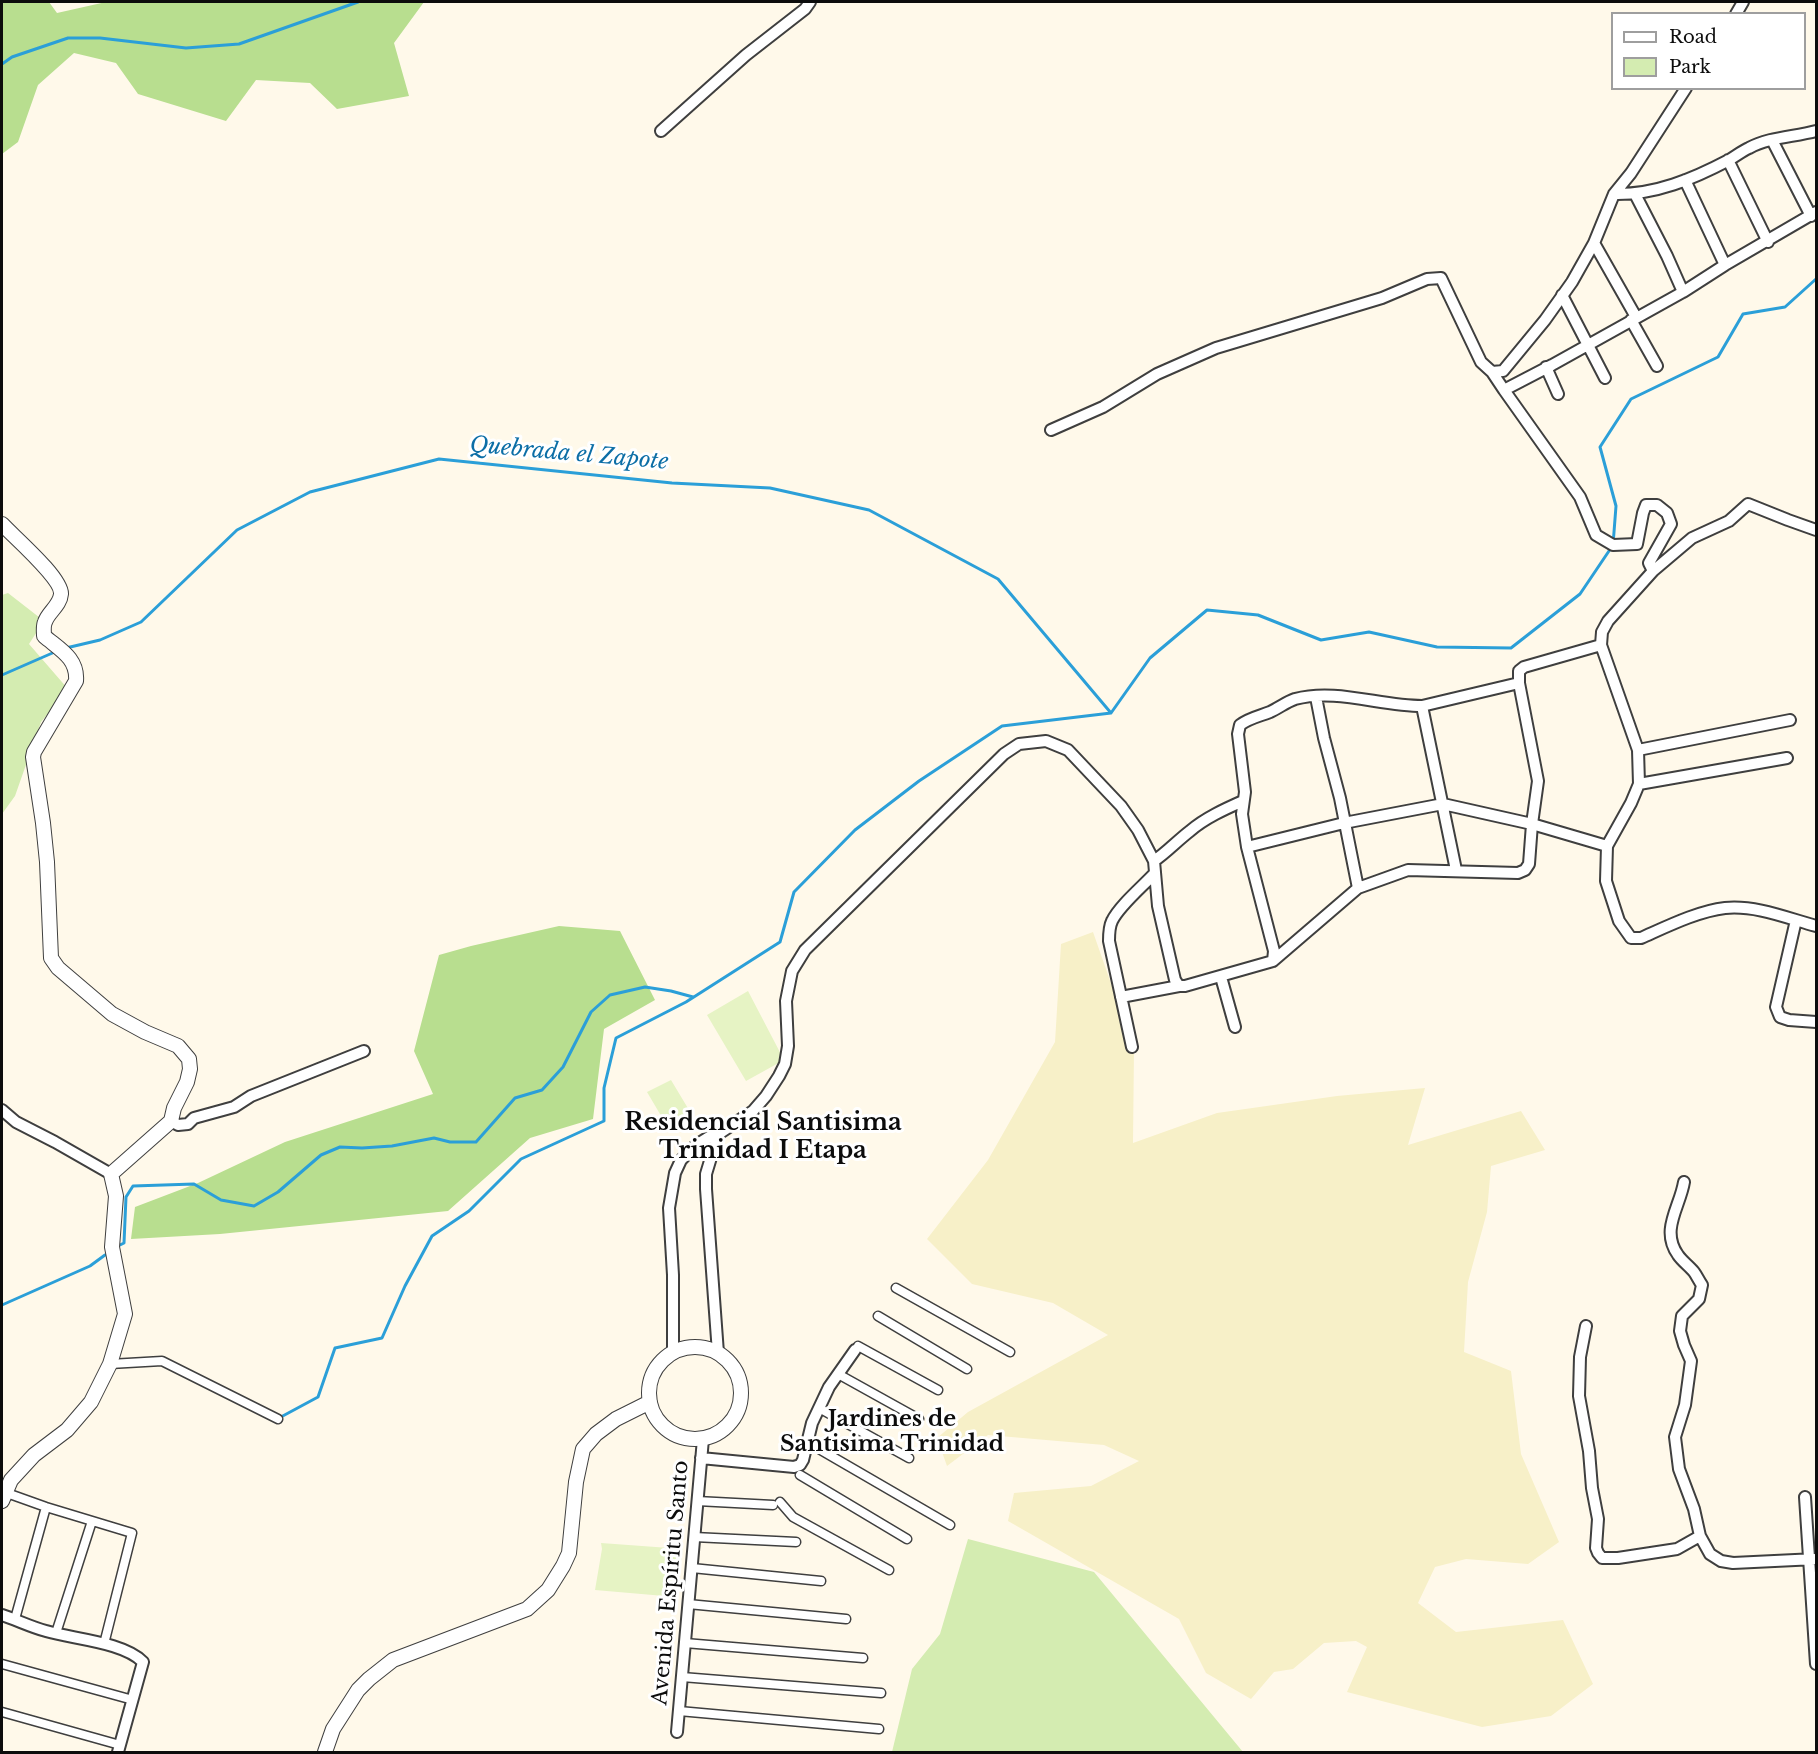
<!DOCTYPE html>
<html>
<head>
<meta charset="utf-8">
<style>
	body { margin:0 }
	#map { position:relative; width:1818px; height:1754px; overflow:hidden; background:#fff9ea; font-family:"Libre Baskerville",serif }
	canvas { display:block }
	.frame { position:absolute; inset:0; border:3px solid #0c0c0c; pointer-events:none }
	.legend { position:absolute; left:1611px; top:12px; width:195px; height:78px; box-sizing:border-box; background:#fff; border:2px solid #9e9e9e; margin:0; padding:8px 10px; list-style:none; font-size:18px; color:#0c0c0c }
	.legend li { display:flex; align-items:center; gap:12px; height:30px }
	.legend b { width:30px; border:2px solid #9e9e9e }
</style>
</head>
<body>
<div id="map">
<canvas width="1818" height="1754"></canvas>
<div class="frame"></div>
<ul class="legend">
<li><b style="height:8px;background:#fff"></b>Road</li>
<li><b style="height:16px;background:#d4ecb1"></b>Park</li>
</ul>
</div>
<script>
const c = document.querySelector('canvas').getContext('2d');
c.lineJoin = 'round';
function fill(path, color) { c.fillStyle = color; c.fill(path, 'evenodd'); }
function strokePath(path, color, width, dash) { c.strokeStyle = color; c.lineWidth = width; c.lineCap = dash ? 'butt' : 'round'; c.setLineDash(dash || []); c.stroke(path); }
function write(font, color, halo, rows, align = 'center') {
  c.font = font + ' "Libre Baskerville",serif'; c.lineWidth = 6; c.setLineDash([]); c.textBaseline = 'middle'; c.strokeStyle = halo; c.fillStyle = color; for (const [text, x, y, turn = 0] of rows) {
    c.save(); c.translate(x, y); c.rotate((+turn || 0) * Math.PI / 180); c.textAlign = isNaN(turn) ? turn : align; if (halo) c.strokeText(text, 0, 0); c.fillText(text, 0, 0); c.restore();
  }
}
fill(new Path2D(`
	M1093,932l41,117 -1,94 84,-30 120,-17 88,-8 -17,57 113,-34 24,39 -54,16 -4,46 -19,70 -4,70 47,19 10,83 38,88 -31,22 -62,-5 -31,8 -17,36 38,29 107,-12 30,64 -42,32 -69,11 -135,-35 20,-45 -11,-6 -32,2 -31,26 -19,3 -23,27 -45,-26 -27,-54 -171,-98 6,-28 77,-7 48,-25 -35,-16 -116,-10 -41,31 -10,-28 31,-26 140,-77 -55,-32 -81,-19 -45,-45 61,-79 67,-118 6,-98z`), '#f7f0c8');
fill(new Path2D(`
	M8,593l36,28 -15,23 39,45 -27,33 -26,74 -13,18v-219z
	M968,1539l126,33 149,180h-351l20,-83 28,-35z`), '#d4ecb1');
fill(new Path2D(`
	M2,2h47l8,11 49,-11h318l-30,41 15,53 -72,13 -27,-26 -54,-3 -30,41 -88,-27 -22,-31 -42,-10 -36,32 -20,57 -16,12z
	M559,926l61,5 35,69 -51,29 -11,90 -63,19 -82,73 -228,23 -89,5 4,-32 63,-24 87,-41 148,-48 -19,-43 25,-96 32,-9z`), '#b8de8f');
fill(new Path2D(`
	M748,991l36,69 -38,21 -39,-66z
	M671,1080l21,35 -20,12 -2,4 -23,-39z
	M601,1543l82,6 -7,48 -81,-7 7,-41z`), '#e6f3c4');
strokePath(new Path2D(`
	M2,64l10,-7 56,-19h32l86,10 53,-4 119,-42
	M66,648l34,-8 41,-18 96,-92 73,-38 129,-33 233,24 98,5 99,22 129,69 113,134
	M2,675l55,-24
	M1111,713l39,-55 57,-48 51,5 63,25 48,-8 68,15 74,1 69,-54 33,-49 3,-39 -16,-59 31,-48 87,-42 25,-43 42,-7 31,-28
	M120,1245l4,-2 2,-46 7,-11 61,-2 27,16 33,6 24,-14 43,-37 19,-8 22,1 30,-2 42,-8 16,4h26l39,-44 27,-8 21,-23 28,-55 19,-17 35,-8 26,4 22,6
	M2,1305l88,-39 15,-11
	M279,1418l39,-21 17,-49 47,-10 23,-52 27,-50 37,-25 52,-52 83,-38v-33l12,-50 70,-36 94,-60 14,-50 61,-62 64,-49 83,-55 109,-13`), '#2b9fd8', 3);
const pedestrian = new Path2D(`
	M896,1288l114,64
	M878,1316l89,53
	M858,1346l80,44
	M110,1364l52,-3 116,58
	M838,1374l81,45
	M819,1408l90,50
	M807,1442l143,83
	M800,1475l107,64
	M4,1492l42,15 86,26 -28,111
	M697,1501l76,4
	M780,1502l13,15 96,53
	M694,1537l102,5
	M692,1568l129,13
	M688,1604l158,15
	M15,1619l31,-112
	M56,1633l36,-112
	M685,1643l178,15
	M2,1664l131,36
	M682,1677l199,16
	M679,1711l200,18
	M2,1712l118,33`);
const minor = new Path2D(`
	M1736,14l7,-12
	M661,131l85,-76 59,-46 5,-7
	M1772,140l39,76
	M1728,160l40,82
	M1685,180l40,85
	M1614,194c41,1 79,-15 115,-34 7,-4 13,-9 20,-12 20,-11 45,-11 67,-17
	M1635,194l32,62 16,36
	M1594,243l42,74
	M1562,295l43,83
	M1631,320l26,46
	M1546,367l12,27
	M1492,372l12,18 48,-25 131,-73 42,-27 91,-53
	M1504,390l76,107 16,38 17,10 24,-1 6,-31 3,-8h11l10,8 4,11 -22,39 4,8
	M1051,430l52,-23 54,-33 59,-26 166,-50 45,-19 14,-1 40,84 11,10 11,-1 42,-51 27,-38 22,-39 20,-49 17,-21 55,-85
	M1816,530l-28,-10 -40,-16 -19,17 -37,17 -39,33 -45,50 -6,11 -1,13 37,105 1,34 -8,19 -24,43 -1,35 13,40 12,17h10c25,-11 57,-27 84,-30 31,-3 62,10 91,18
	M1316,697l8,41 16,60 18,90
	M1422,706l34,164
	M1638,750l152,-30
	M1639,784l148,-26
	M1247,847l97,-24 99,-19 89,20 75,22
	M1154,861c13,-9 23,-20 36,-30 15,-13 35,-22 53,-30
	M1796,920l-20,87 4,10 9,3 27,2
	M1273,961l1,-10 -27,-104 -5,-33 3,-22 -7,-58 2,-9c9,-7 20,-9 30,-13 9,-4 16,-10 25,-13 41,-11 85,7 127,7l97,-23
	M1221,977l14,50
	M1121,997l58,-11h6l88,-25 85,-73 50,-18 110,3 7,-3 4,-6 3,-40 6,-43 -19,-98v-12l5,-4 77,-22
	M1132,1047l-23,-106c0,-7 0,-14 3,-20 7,-15 31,-35 43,-48
	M2,1110l14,12 39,20 56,32
	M171,1121l7,4 10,-1 6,-6 40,-11 17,-11 113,-45
	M714,1137l2,4 -10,33v15l12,164
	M1684,1182c-4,25 -24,48 -6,73 4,6 11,11 16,17 3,4 5,9 8,13l-3,14 -17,17 -2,15 4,14 7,16 -6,44 -10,32 4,32 15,40 6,27 10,18 11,7 12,2 83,-4
	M1586,1326l-6,31 -1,39 10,55 3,37 6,31 -2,29 2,5 4,5h16l59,-9 23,-13
	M673,1353v-78l-4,-67 6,-35 6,-13 15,-15 13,-8h5l39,-26 13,-15 13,-20 6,-12 3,-18 -2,-45 6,-30 13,-21 199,-196 15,-10 27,-3 22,9 53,56 17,24 16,31 4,45 17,74 4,6
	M701,1458l93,9 6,-2 3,-5 9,-37 17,-36 26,-37
	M1805,1497l11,167
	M2,1615c15,5 29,12 44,16 27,8 78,11 97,31l-25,90
	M677,1732l26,-293`);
const tertiary = new Path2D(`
	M2,524c12,13 60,54 59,70 -1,12 -13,18 -16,28 -2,4 -1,10 -1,14 15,13 34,22 32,45l-42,71 -1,5 10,66 4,39 4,96 7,10 54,46 33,18 33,14 11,13 1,10 -3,13 -13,26 -3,13 -60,53 5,22 -4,51 13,67 -15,50 -19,38 -24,28 -33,25 -23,25 -9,21
	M649 1393a46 46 0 1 1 92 0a46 46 0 1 1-92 0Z
	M325,1752l8,-23 25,-39 11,-11 24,-19 134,-51 21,-19 15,-24 6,-13 7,-71 7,-33 13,-15 20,-15 34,-17`);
strokePath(pedestrian, '#3f3f3f', 11);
strokePath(minor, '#3f3f3f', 14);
strokePath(tertiary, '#3f3f3f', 16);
strokePath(pedestrian, '#fff', 8);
strokePath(minor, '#fff', 10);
strokePath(tertiary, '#fff', 14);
write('21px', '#0c0c0c', '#fff', [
	["Avenida Espíritu Santo",671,1583,-85]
]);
write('italic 22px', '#0c6ea6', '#fff', [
	["Quebrada el Zapote",569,454,5]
]);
write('bold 22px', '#0c0c0c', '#fff', [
	["Jardines de",892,1420],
	["Santisima Trinidad",892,1445]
]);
write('bold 24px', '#0c0c0c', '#fff', [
	["Residencial Santisima",763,1123],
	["Trinidad I Etapa",763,1151]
]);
</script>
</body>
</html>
